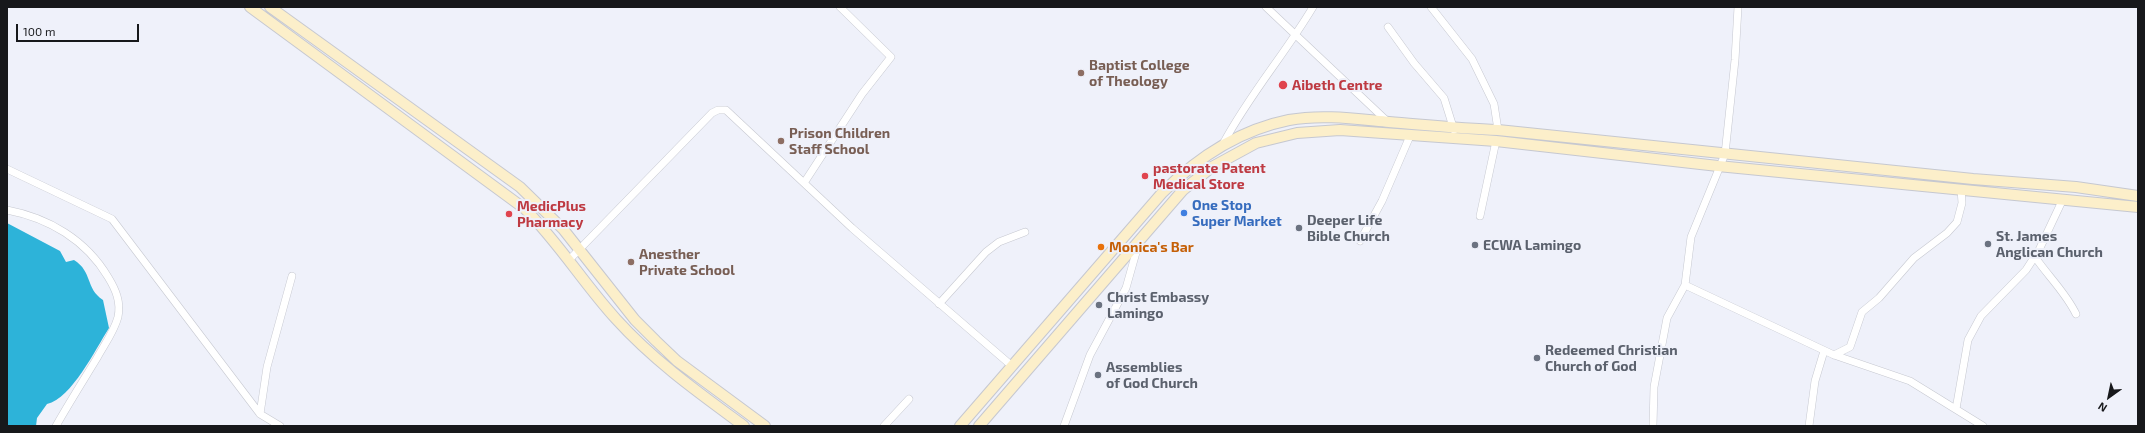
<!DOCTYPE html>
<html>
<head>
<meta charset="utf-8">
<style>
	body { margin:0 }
	#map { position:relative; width:2145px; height:433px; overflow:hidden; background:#eff1fa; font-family:"Exo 2",sans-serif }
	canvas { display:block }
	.frame { position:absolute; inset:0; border:8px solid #17181b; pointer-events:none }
	.north { position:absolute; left:2089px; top:377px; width:40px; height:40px; -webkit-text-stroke:3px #eff1fa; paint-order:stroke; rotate:213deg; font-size:11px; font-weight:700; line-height:16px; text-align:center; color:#17181b }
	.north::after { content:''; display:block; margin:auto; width:14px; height:18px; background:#17181b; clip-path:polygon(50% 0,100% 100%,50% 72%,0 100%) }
	.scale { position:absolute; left:16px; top:24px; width:123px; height:18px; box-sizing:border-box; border:2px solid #17181b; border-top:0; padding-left:5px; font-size:12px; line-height:14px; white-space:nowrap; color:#17181b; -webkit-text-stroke:3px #eff1fa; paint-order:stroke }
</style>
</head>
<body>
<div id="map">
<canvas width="2145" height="433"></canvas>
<div class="frame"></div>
<div class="north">N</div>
<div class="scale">100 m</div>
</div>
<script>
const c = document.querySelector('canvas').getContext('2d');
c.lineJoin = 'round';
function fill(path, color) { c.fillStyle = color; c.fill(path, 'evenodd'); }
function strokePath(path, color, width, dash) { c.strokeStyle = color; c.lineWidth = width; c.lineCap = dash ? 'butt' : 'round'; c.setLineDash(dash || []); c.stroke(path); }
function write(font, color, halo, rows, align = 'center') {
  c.font = font + ' "Exo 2",sans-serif'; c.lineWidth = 4; c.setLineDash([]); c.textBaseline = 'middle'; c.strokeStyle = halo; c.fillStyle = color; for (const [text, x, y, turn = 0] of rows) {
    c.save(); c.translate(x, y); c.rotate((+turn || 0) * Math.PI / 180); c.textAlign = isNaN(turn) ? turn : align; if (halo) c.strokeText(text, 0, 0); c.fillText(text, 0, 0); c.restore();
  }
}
fill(new Path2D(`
	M7,223l53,28 6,11 8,-2c19,12 11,28 29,40l6,28c-14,22 -37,70 -62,76l-10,14 -1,8h-29z`), '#2db3d9');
const street = new Path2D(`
	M1266,7l122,115
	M1431,7l41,52 22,45 4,26
	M1738,7l-3,53 -10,94 -34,83 -6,48 149,70 76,26 73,45
	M1388,27l26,36 30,35 10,32
	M1223,144c26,-49 62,-90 90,-137
	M7,169l105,50 148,195 7,-47 25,-91
	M804,183l58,-89 29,-37 -51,-50
	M7,210c42,8 79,30 101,67 8,13 13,25 10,40 -4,15 -14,28 -21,41 -14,23 -28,45 -41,68
	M1480,216l16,-75
	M1360,241l22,-40 28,-65
	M2035,257c13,19 31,36 41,57
	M569,260l143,-147 6,-3h8l126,118 160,138
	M939,304l47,-52 13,-10 26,-10
	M1834,355l16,-8 12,-35 17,-14 35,-40 33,-25 10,-11 5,-19 -1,-14
	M1956,409l12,-69 13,-24 45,-46 13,-20 24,-51
	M260,414l20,12
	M884,426l25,-27
	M1064,426l26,-71 36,-67 13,-46
	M1653,426l1,-39 13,-69 18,-33
	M1809,426l6,-45 9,-30`);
const secondary = new Path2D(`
	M250,7l275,202c34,34 59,75 91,110 38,42 83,74 128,107
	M270,7l250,180 43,42 72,91 21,21 21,20 88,65
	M960,426l202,-233c36,-36 77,-63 127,-73 33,-6 67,-1 100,2 37,3 73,7 109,8l475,49 103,8 62,9
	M979,426l204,-236 29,-23 44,-24 41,-10 43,-3 156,11 222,25 420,41`);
strokePath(street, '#c6c8d0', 8);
strokePath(secondary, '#c6c8d0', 12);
strokePath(street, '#fff', 7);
strokePath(secondary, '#fcefca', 10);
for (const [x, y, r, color] of [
	[1081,73,4,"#8d6e63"],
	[1283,85,5,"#e0444e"],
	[781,141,4,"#8d6e63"],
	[1145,176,4,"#e0444e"],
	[1184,213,4,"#3f7fe0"],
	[509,214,4,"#e0444e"],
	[1299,228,4,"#6b7280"],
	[1988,244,4,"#6b7280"],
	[1475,245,4,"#6b7280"],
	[1101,247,4,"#e8710a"],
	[631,262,4,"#8d6e63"],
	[1099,305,4,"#6b7280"],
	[1537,358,4,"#6b7280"],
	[1098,375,4,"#6b7280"]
]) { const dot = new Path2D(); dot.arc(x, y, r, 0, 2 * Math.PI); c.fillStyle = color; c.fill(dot); strokePath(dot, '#eff1fa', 1.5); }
write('bold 14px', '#785e54', '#eff1fa', [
	["Baptist College",1089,65],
	["of Theology",1089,81],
	["Prison Children",789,133],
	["Staff School",789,149],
	["Anesther",639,254],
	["Private School",639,270]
], 'left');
write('bold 14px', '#be3a42', '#eff1fa', [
	["Aibeth Centre",1292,85],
	["pastorate Patent",1153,168],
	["Medical Store",1153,184],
	["MedicPlus",517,206],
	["Pharmacy",517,222]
], 'left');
write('bold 14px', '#366cbe', '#eff1fa', [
	["One Stop",1192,205],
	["Super Market",1192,221]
], 'left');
write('bold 14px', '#5b616d', '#eff1fa', [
	["Deeper Life",1307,220],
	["Bible Church",1307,236],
	["St. James",1996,236],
	["Anglican Church",1996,252],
	["ECWA Lamingo",1483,245],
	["Christ Embassy",1107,297],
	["Lamingo",1107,313],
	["Redeemed Christian",1545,350],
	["Church of God",1545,366],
	["Assemblies",1106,367],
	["of God Church",1106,383]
], 'left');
write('bold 14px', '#c56008', '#eff1fa', [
	["Monica's Bar",1109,247]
], 'left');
</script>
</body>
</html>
